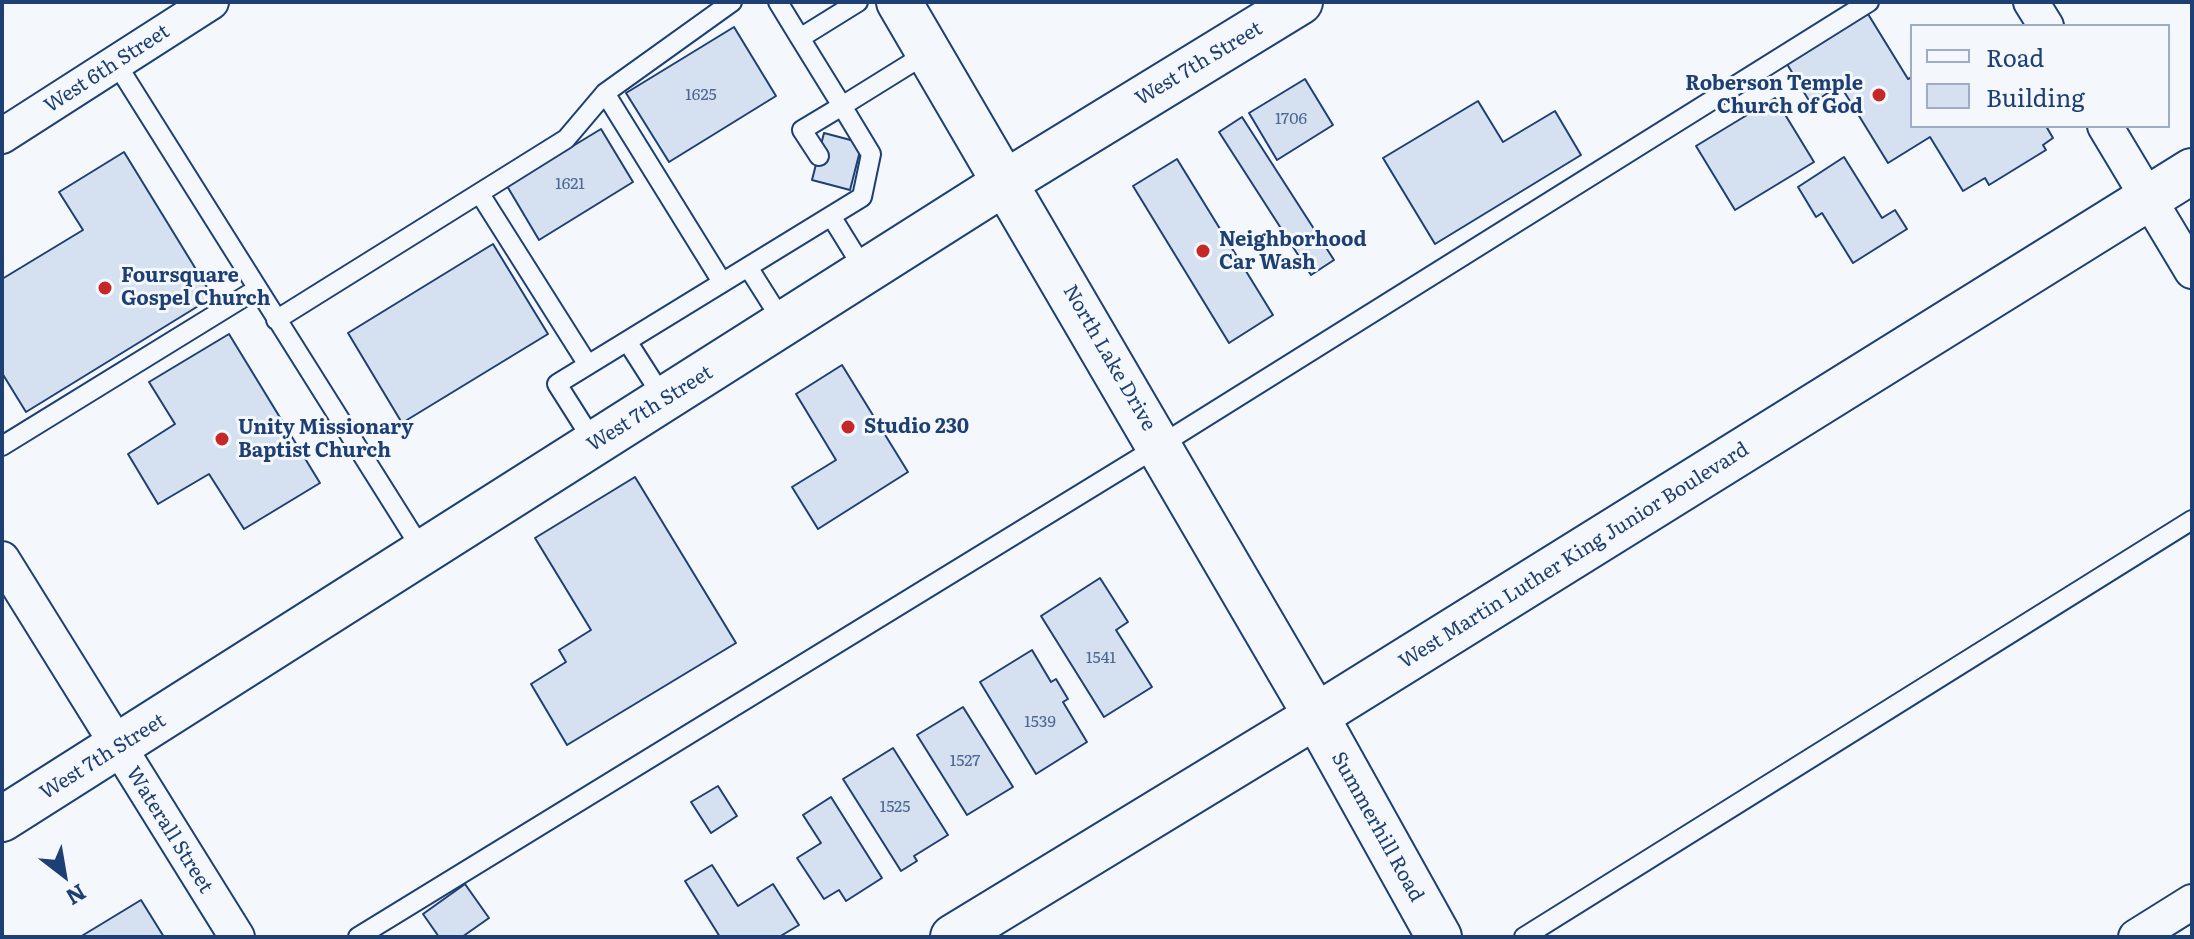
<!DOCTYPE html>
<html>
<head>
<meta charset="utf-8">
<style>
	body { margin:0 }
	#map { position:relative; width:2194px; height:939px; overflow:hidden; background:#f4f7fb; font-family:Literata,serif }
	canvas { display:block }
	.frame { position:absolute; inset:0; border:4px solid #1d3f73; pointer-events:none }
	.legend { position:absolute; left:1910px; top:24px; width:260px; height:104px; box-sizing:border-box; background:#f4f7fb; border:2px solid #9eadc5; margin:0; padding:10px 14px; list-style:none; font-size:24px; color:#1d3f73 }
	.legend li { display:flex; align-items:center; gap:16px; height:40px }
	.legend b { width:40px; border:2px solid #9eadc5 }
	.north { position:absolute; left:24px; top:835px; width:80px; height:80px; -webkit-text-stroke:6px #f4f7fb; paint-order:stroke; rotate:149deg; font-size:22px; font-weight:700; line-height:32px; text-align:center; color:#1d3f73 }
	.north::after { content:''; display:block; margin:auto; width:28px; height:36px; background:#1d3f73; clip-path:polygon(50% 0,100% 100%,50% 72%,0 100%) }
</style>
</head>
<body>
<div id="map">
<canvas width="2194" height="939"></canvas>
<div class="frame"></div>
<ul class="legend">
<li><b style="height:10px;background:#f4f7fb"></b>Road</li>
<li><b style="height:22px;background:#d5e0f0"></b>Building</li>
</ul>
<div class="north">N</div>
</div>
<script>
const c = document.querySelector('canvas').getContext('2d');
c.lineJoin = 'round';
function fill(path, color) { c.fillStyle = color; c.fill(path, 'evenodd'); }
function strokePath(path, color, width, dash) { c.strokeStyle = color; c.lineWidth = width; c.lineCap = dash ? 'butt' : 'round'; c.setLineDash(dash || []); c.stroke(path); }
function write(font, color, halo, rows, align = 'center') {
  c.font = font + ' Literata,serif'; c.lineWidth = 6; c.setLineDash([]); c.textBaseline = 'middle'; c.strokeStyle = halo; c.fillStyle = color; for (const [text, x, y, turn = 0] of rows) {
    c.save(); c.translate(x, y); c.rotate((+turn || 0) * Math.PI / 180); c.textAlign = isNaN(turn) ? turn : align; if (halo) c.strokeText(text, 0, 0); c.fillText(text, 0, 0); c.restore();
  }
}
const building = new Path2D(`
	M1868,14l40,65 4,-2v49h134l7,12 -10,7 3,5 -57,35 -4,-7 -22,13 -33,-54 -42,26 -48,-78 -29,19 -24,-40z
	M734,27l42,69 -107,66 -43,-69z
	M1305,79l28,46 -56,35 -28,-47z
	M1775,98l39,64 -79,48 -39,-64z
	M1478,101l25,41 52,-31 26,44 -146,89 -52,-86z
	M1242,117l92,143 -23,15 -92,-143z
	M601,129l32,53 -94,58 -32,-54z
	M824,133l38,10 -12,47 -38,-10z
	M124,152l89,145 -187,115 -24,-39v-94l81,-49 -24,-38z
	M1844,157l38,61 13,-8 12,19 -54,34 -31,-50 -6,4 -18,-30z
	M1177,159l96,156 -44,28 -96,-157z
	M493,244l55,90 -146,89 -54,-90z
	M229,334l91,149 -76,46 -35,-55 -51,30 -30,-50 47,-30 -26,-42z
	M842,365l66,107 -90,57 -26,-42 44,-27 -40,-66z
	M635,477l101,166 -169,102 -36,-61 35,-22 -7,-12 32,-20 -56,-92z
	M1100,578l28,44 -12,8 36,57 -48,30 -63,-101z
	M1032,650l19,32 5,-3 12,20 -5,3 24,40 -51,32 -56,-92z
	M963,707l50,80 -46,28 -50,-80z
	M893,748l55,87 -34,21 3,5 -16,10 -58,-92z
	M718,786l19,30 -26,17 -20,-31z
	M831,797l51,81 -36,23 -7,-11 -15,9 -27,-41 24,-15 -18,-28z
	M712,865l26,41 35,-22 26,41 -20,12h-59l-35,-56z
	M465,884l24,34 -27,19h-23l-16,-23z
	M141,900l23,37h-84z`);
fill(building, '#d5e0f0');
strokePath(building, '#1d3f73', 2);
const lane = new Path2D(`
	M778,2l22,36
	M858,2l-58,36 42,68 87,-54
	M116,63l308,490
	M605,93l117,189
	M480,194l108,171
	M831,216l34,55
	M748,267l36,57
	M276,320l290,-181 39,-46 127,-91
	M627,341l37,58
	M595,444l-38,-60 305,-187 9,-43 -29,-48 -40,24 17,26
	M2,446l255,-157
	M358,937l801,-491 710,-444
	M1524,937l668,-417`);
const street = new Path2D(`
	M2031,2l15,24
	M2105,126l87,145
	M2,136l209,-134
	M2,559l235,378
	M2136,937l56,-35`);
const primary = new Path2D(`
	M899,2l417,714 123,221
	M2,819l1004,-637 294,-180
	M953,937l363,-221 876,-545`);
strokePath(lane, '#1d3f73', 22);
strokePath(street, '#1d3f73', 38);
strokePath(primary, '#1d3f73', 48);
strokePath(lane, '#f4f7fb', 18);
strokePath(street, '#f4f7fb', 34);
strokePath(primary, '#f4f7fb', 44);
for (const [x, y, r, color] of [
	[1879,95,8,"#c62828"],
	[1203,251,8,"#c62828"],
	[105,288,8,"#c62828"],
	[848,427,8,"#c62828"],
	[222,439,8,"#c62828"]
]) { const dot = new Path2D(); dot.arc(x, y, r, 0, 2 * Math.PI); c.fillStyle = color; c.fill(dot); strokePath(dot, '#f4f7fb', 3); }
write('16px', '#4b6792', null, [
	["1625",701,95],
	["1706",1291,119],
	["1621",570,184],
	["1541",1101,658],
	["1539",1040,722],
	["1527",965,761],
	["1525",895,807]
]);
write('20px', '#1d3f73', '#f4f7fb', [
	["West 7th Street",1199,64,-31],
	["West 6th Street",107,69,-33],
	["North Lake Drive",1109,358,60],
	["West 7th Street",650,409,-32],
	["West Martin Luther King Junior Boulevard",1574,556,-32],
	["West 7th Street",103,757,-32],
	["Summerhill Road",1377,827,61],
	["Waterall Street",169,830,58]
]);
write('bold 20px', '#1d3f73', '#f4f7fb', [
	["Roberson Temple",1863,84,"right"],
	["Church of God",1863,107,"right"],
	["Neighborhood",1219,240],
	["Car Wash",1219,263],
	["Foursquare",121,276],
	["Gospel Church",121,299],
	["Studio 230",864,427],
	["Unity Missionary",238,428],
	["Baptist Church",238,451]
], 'left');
</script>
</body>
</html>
